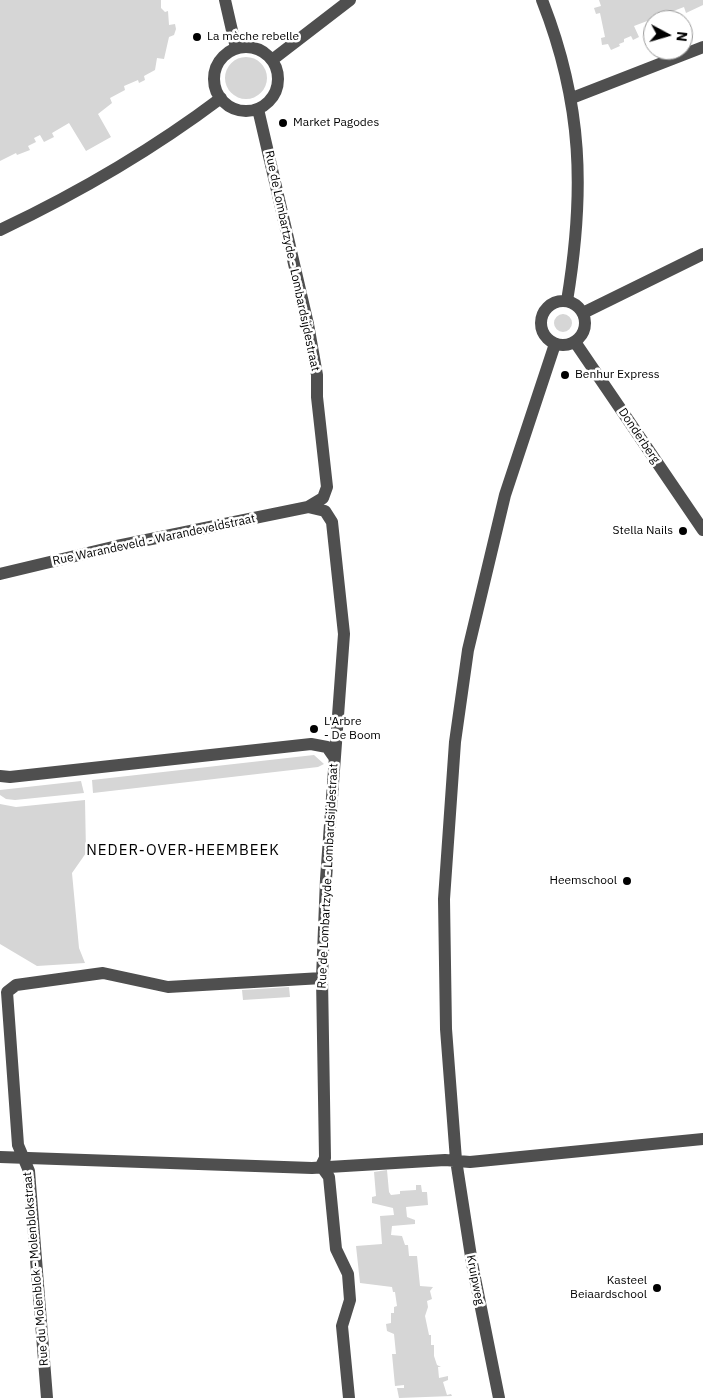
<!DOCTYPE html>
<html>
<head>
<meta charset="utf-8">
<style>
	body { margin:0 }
	#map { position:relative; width:703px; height:1398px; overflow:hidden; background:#fff; font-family:"IBM Plex Sans",sans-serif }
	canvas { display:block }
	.north { position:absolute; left:643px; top:10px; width:50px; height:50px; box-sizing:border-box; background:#fff; border:1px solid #999; border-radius:50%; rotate:96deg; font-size:14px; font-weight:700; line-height:20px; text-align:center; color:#000 }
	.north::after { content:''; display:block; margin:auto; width:18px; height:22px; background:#000; clip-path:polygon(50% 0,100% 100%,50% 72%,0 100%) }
</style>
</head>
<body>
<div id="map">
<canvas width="703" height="1398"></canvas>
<div class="north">N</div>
</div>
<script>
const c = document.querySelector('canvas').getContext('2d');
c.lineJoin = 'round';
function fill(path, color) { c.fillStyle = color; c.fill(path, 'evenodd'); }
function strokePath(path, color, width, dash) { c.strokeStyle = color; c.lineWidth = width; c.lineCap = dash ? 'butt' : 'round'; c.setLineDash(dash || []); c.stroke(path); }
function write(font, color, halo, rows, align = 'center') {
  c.font = font + ' "IBM Plex Sans",sans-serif'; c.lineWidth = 5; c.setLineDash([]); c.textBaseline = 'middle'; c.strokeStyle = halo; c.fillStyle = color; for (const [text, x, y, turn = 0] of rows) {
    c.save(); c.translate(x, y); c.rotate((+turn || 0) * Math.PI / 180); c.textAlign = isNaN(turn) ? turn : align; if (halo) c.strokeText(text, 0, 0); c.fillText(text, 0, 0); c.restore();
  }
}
fill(new Path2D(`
	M0,0h161v8l4,4 3,-1 1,14 6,-1 1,5 -2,6 -5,2 -5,22 -7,-1 -2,12 -11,6 1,4 -6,3 -1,-3 -14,6 1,4 -15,8 2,5 -14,11 13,23 -25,14 -17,-28 -17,10 2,4 -10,5 -4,-7 -6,3 2,4 -8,4 2,4 -13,5 -1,-2 -16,8z
	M599,0h104v5l-17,8 -2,-6 -50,19 5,11 -6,3 -2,-4 -7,3v3l-5,2 1,2 -9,4 -3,-6 -6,1 -1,-7 4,-1 -5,-24 -4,1 -2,-6 7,-2z
	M225 78a21 21 0 1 1 42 0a21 21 0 1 1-42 0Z
	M554 323a9 9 0 1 1 18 0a9 9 0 1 1-18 0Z
	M314,755l10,9 -6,3 -225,26 -1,-13z
	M81,781l3,12 -69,7 -9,-1 -6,-4v-5z
	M85,800l1,53 -14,20 7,75 6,15 -48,3 -37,-22v-140l16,3z
	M289,987l1,10 -47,3 -1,-10z
	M387,1170l2,22 2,3 9,-1v-3l16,-1v-5h5l1,7h5l1,13 -22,2 1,10 8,3v4l-23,2 -1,9 11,1 3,9h3l1,11h8l3,30 13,1 -3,4 2,8 -5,2 1,6 -3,9 4,19h2v10h3v11l3,9 4,2h-3l1,11 9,-2v4l-5,2 4,13 4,-1 1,2 -53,2 -2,-10h7v-3l-9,1 -3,-32h4l-2,-20 -7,-3 -1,-7 5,-1v-10h3v-6l3,-1 -2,-14h-2l-1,-5 -32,-4 -4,-37 26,-2 -2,-28 14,-1 -1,-7 -21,-5v-6l4,-1 -2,-24z`), '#d6d6d6');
strokePath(new Path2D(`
	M225,0l11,48
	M542,0c41,104 43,192 25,301
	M214 79a32 32 0 1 1 64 0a32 32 0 1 1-64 0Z
	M272,60l78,-60
	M572,98l131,-51
	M0,230c78,-37 152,-80 221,-132
	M541 323a22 22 0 1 1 44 0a22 22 0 1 1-44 0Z
	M583,313l120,-59
	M575,342l128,188
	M308,507l17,4 7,11 12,112 -18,245 -4,99 3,180 -4,8
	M0,574l117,-28 191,-39 15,-9 4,-11 -10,-90v-22l-9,-51 -50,-215
	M0,776l10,1 301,-33 16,3 7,10
	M0,1157l312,11 133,-8 25,2 233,-23
	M321,1166l8,11 7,72 12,25 2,26 -8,26 7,72
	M47,1398l-18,-227 -11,-26 -11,-153 9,-7 87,-12 65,14 154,-9
	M499,1398l-27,-135 -16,-103 -10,-131 -2,-130 11,-157 13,-92 37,-155 50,-151`), '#4f4f4f', 12);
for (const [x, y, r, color] of [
	[197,37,5,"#000"],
	[283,123,5,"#000"],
	[565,375,5,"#000"],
	[683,531,5,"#000"],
	[314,729,5,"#000"],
	[627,881,5,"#000"],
	[657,1288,5,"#000"]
]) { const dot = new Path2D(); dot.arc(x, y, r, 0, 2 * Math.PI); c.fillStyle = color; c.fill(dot); strokePath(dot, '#fff', 2); }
write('12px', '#000', '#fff', [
	["La mèche rebelle",207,37],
	["Market Pagodes",293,123],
	["Benhur Express",575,375],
	["Stella Nails",673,531,"right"],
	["L'Arbre",324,722],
	["- De Boom",324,736],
	["Heemschool",617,881,"right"],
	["Kasteel",647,1281,"right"],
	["Beiaardschool",647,1295,"right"]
], 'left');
write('12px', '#000', '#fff', [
	["Rue de Lombartzyde - Lombardsijdestraat",292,261,78],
	["Donderberg",639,436,56],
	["Rue Warandeveld - Warandeveldstraat",154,540,-12],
	["Rue de Lombartzyde - Lombardsijdestraat",328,876,-87],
	["Rue du Molenblok - Molenblokstraat",36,1269,-95],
	["Kruipweg",475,1280,79]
]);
c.letterSpacing = '1px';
write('15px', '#000', '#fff', [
	["NEDER-OVER-HEEMBEEK",183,851]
]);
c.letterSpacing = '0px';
</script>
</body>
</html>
